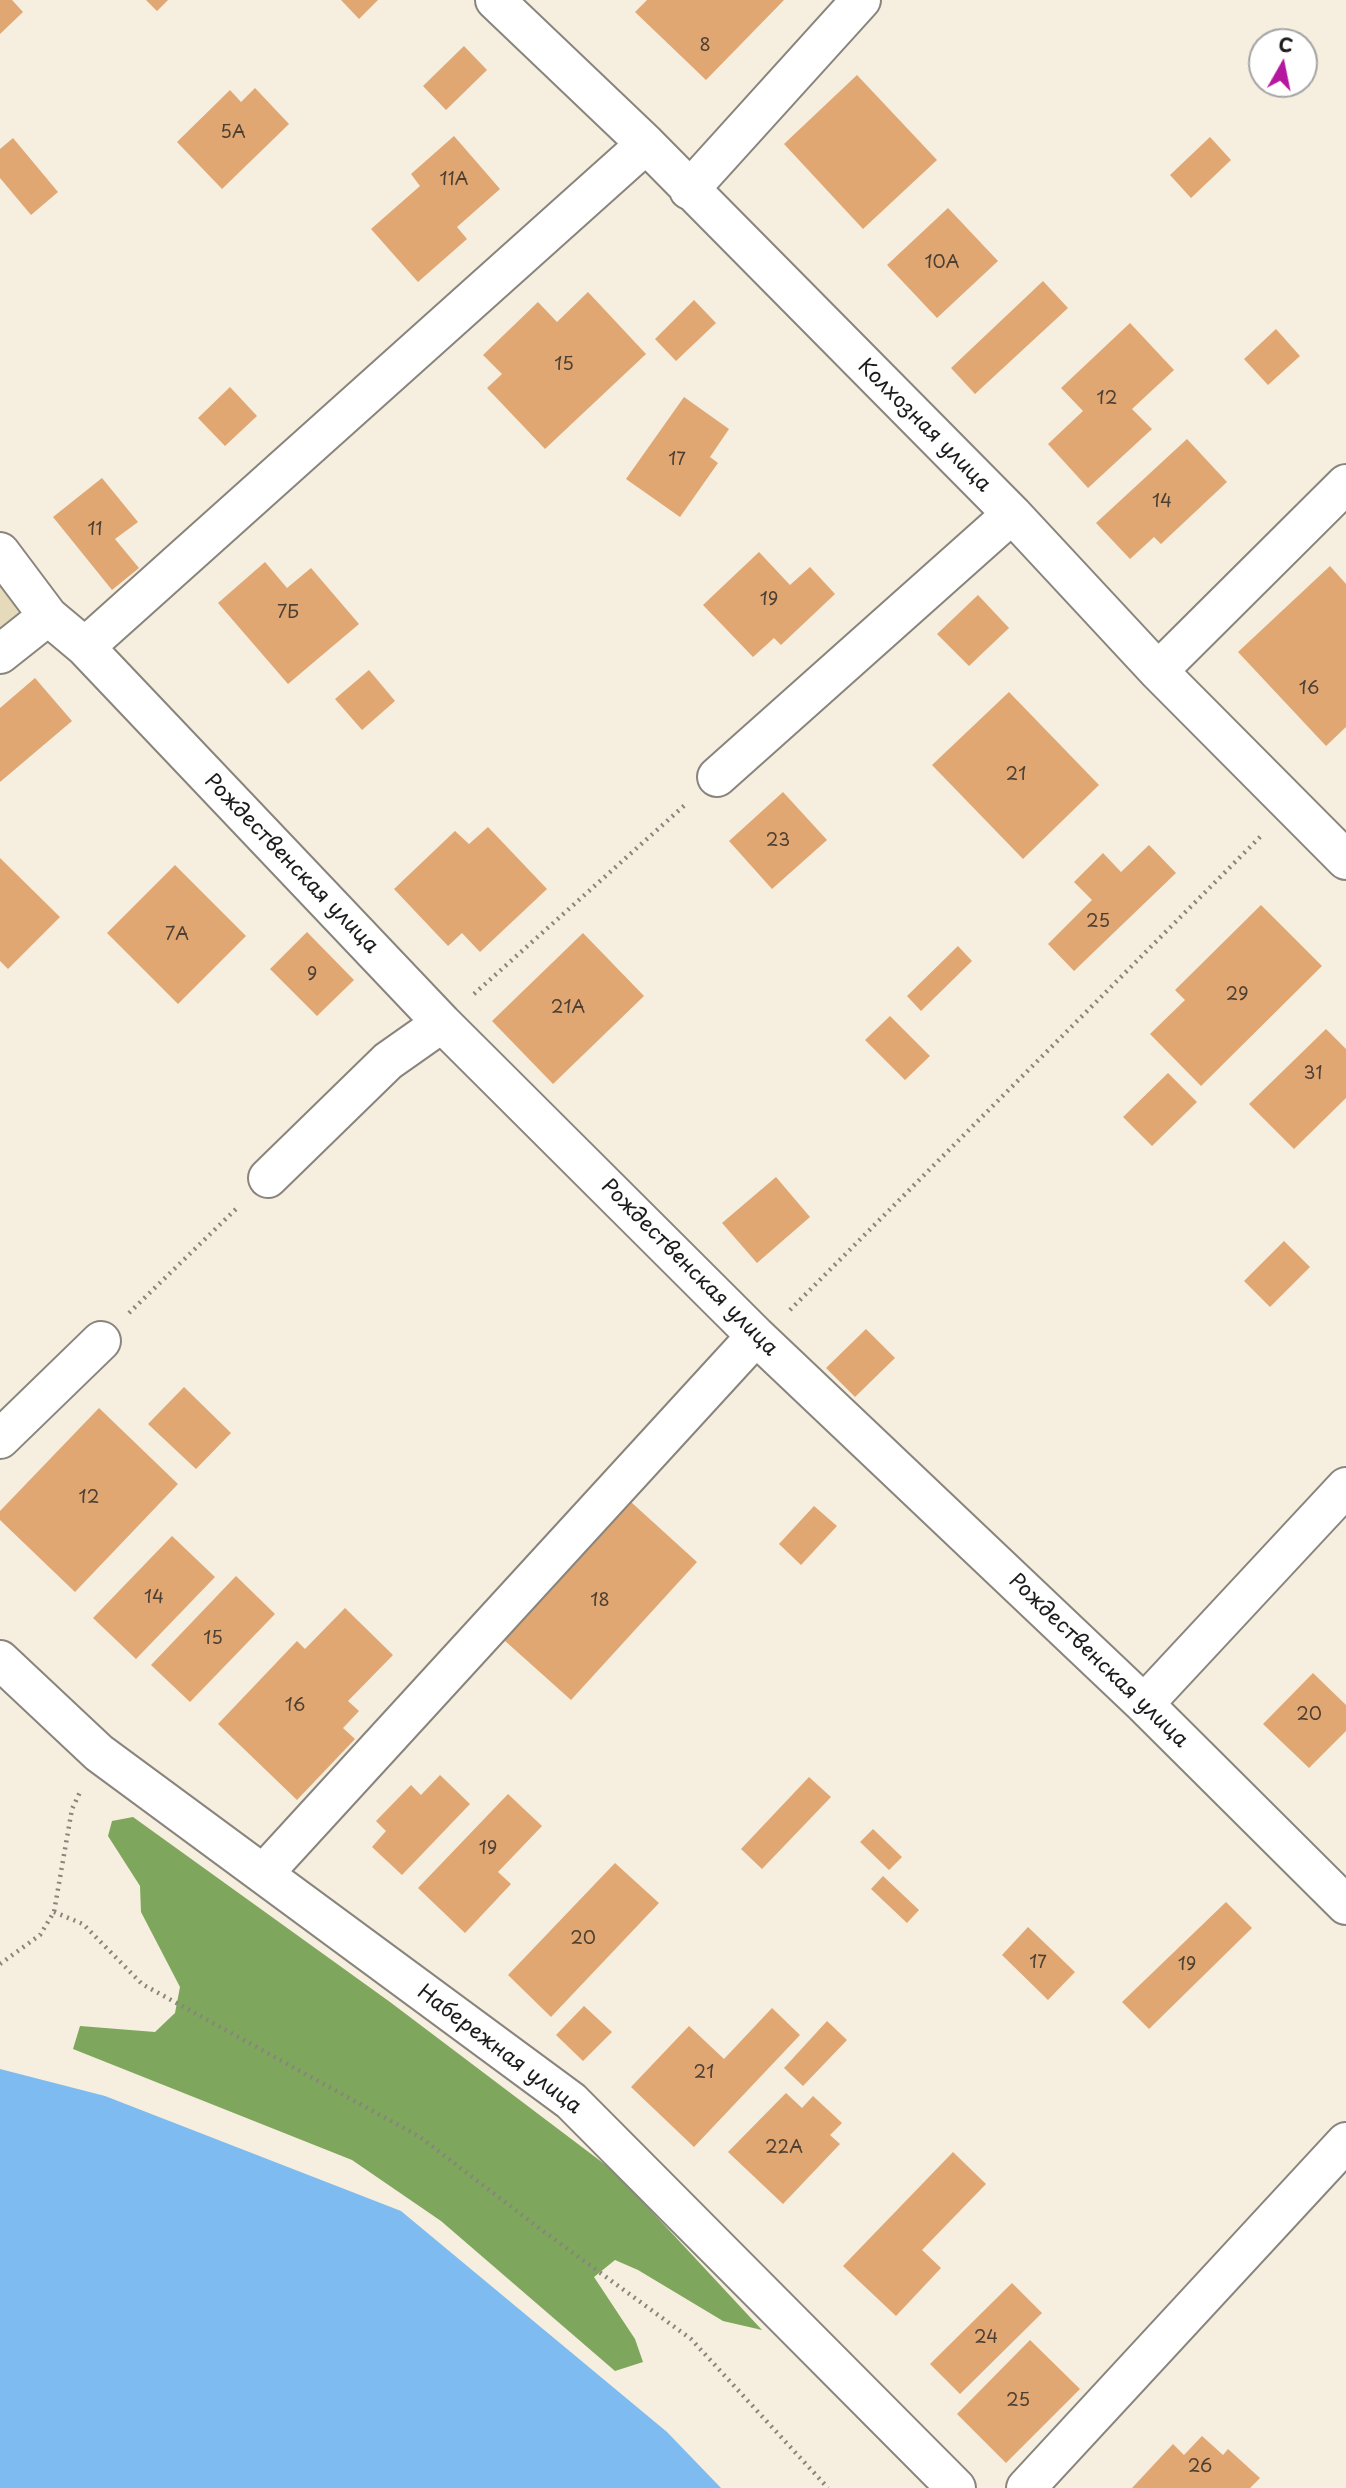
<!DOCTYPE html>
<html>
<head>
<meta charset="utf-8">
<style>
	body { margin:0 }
	#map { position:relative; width:1346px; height:2488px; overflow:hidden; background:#f6eede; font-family:"Playpen Sans",sans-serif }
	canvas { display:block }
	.north { position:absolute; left:1248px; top:28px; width:70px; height:70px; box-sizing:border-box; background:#fff; border:2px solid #a4a4a4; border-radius:50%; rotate:9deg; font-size:19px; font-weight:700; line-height:28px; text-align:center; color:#1c1c1c }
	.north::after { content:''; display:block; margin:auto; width:24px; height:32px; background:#b5179e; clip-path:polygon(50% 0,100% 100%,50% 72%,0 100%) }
</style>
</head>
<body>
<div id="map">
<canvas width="1346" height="2488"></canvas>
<div class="north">С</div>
</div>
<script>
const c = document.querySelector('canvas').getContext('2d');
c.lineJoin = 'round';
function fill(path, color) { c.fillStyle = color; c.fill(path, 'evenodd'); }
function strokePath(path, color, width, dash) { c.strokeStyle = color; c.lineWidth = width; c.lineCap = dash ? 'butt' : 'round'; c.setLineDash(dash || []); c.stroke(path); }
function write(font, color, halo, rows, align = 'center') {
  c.font = font + ' "Playpen Sans",sans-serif'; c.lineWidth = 6; c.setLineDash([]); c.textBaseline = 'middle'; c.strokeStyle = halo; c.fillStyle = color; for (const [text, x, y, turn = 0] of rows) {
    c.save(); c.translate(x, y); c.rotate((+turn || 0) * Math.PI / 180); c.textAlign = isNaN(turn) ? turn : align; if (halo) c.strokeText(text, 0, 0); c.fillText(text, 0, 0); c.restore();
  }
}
fill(new Path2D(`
	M0,566l34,46 -34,30z`), '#e5daba');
fill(new Path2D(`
	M133,1817l257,185 225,170 147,158 -39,-9 -85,-51 -23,-10 -21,17 41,62 8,23 -28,9 -174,-150 -89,-61 -279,-111 7,-23 75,6 20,-19 5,-26 -39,-75 -1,-26 -32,-50 4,-15z`), '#7ea65c');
fill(new Path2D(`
	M0,2069l105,27 296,115 266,221 54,56h-721z`), '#7dbbf0');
fill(new Path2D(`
	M0,0h12l11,12 -23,22z
	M146,0h22l-11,11z
	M341,0h37l-19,19z
	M647,0h137l-78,80 -71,-68z
	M464,46l23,24 -41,40 -23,-24z
	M857,75l80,85 -74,69 -79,-85z
	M255,88l34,36 -67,65 -45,-47 53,-52 11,12z
	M454,136l46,53 -43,38 10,12 -49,43 -47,-53 49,-43 -9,-12z
	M1210,137l21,23 -40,38 -21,-23z
	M13,138l45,54 -27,23 -31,-37v-29z
	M948,208l50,53 -61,57 -50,-53z
	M1043,281l25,27 -93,86 -24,-26z
	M588,292l58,62 -101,95 -58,-61 15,-14 -19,-19 55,-53 19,20z
	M694,300l22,23 -40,38 -21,-22z
	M1130,323l44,47 -42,39 20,20 -64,59 -40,-44 35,-33 -22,-23z
	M1276,329l24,27 -32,29 -24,-26z
	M230,387l27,29 -32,30 -27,-28z
	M684,397l45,32 -19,28 8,6 -38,54 -54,-38z
	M1187,439l40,43 -66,62 -7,-7 -24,22 -34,-36z
	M102,478l36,44 -23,17 24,29 -27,22 -59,-73z
	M759,552l31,33 20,-18 25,27 -54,51 -7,-7 -21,19 -50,-52z
	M265,562l22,26 24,-20 48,56 -71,60 -70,-81z
	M1330,566l16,18v143l-20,19 -88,-94z
	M978,595l31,33 -40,38 -32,-32z
	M369,670l26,31 -33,29 -27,-31z
	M35,678l37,43 -72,61v-74z
	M1009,692l90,93 -76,74 -91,-94z
	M783,792l44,48 -55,49 -43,-48z
	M488,827l59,62 -67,63 -18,-19 -14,13 -54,-57 61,-58 14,13z
	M1149,845l27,28 -102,98 -26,-27 44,-44 -18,-18 29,-29 18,19z
	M0,858l60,59 -52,52 -8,-8z
	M175,865l71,71 -68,68 -71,-71z
	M1261,905l61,61 -121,120 -51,-52 35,-34 -10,-10z
	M307,932l47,48 -37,36 -47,-47z
	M583,933l61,63 -91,88 -61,-63z
	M958,946l14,15 -51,50 -14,-15z
	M890,1016l40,40 -25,24 -40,-40z
	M1326,1029l20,20v49l-52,51 -45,-45z
	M1168,1073l29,29 -45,44 -29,-29z
	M776,1177l34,40 -53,46 -35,-40z
	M1284,1241l26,26 -40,40 -26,-26z
	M866,1329l29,29 -40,39 -29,-29z
	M184,1387l47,46 -35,36 -48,-45z
	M99,1408l79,76 -103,108 -75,-72v-9z
	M631,1502l66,60 -126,138 -67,-60z
	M814,1506l23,20 -36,39 -22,-21z
	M172,1536l43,41 -79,82 -43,-41z
	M236,1576l39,38 -85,88 -39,-37z
	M345,1608l48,47 -45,46 11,10 -16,17 12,11 -58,61 -79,-76 79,-83 8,8z
	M1313,1673l33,32v26l-37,37 -46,-44z
	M440,1775l30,29 -68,71 -30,-28 14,-16 -10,-10 35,-36 10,10z
	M809,1777l22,20 -69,72 -21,-20z
	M508,1794l34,32 -44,46 13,12 -46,49 -47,-45z
	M873,1829l29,28 -13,13 -29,-28z
	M615,1863l44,40 -108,114 -43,-42z
	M883,1876l36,34 -12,13 -36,-34z
	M1226,1902l26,26 -103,101 -27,-27z
	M1028,1927l47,45 -27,28 -46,-45z
	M584,2006l28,26 -29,29 -27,-26z
	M772,2008l28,27 -106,112 -63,-60 58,-61 35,33z
	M827,2021l20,19 -44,46 -19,-18z
	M786,2093l16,15 11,-12 29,27 -12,12 10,9 -57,60 -55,-52z
	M953,2152l33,32 -64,66 19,18 -45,48 -53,-50z
	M1012,2283l30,30 -82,81 -30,-30z
	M1030,2340l50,49 -74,74 -49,-49z
	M1202,2436l21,19 5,-6 32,29 -10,10h-118l41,-44 11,11z`), '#e0a773');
const minor = new Path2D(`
	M495,0l151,144 366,370 146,157 188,189
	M689,190l172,-190
	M0,552l48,64 37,31 357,376 314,313 388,368 202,201
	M85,647l561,-503
	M0,654l48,-38
	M1158,671l188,-187
	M717,777l295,-263
	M268,1178l120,-117 54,-38
	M0,1439l101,-98
	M0,1660l99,93 472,348 385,387
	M1144,1704l202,-217
	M263,1874l493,-538
	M1026,2488l320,-346`);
strokePath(minor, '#89857d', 42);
strokePath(new Path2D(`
	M474,994l212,-190
	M790,1310l472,-475
	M129,1313l109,-106
	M54,1912l29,12 59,60 278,153 123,94 148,108 137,149
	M0,1964l40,-29 14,-23 18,-103 9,-19`), '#89857d', 4.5, [2, 5]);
strokePath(minor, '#fff', 38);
write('18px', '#4d3f32', null, [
	["8",705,46],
	["5А",233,133],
	["11А",454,180],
	["10А",942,263],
	["15",564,365],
	["12",1107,399],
	["17",677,460],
	["14",1162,502],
	["11",95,530],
	["19",769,600],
	["7Б",288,613],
	["16",1309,689],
	["21",1016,775],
	["23",778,841],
	["25",1098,922],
	["7А",177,935],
	["9",312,975],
	["29",1237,995],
	["21А",568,1008],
	["31",1313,1074],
	["12",89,1498],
	["14",154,1598],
	["18",600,1601],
	["15",213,1639],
	["16",295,1706],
	["20",1309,1715],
	["19",488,1849],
	["20",583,1939],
	["17",1038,1963],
	["19",1187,1965],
	["21",704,2073],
	["22А",784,2148],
	["24",986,2338],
	["25",1018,2401],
	["26",1200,2467]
]);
write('21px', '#1c1c1c', '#fff', [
	["Колхозная улица",924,426,45],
	["Рождественская улица",291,864,46],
	["Рождественская улица",689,1268,45],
	["Рождественская улица",1098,1661,44],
	["Набережная улица",499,2050,37]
]);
</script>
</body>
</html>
